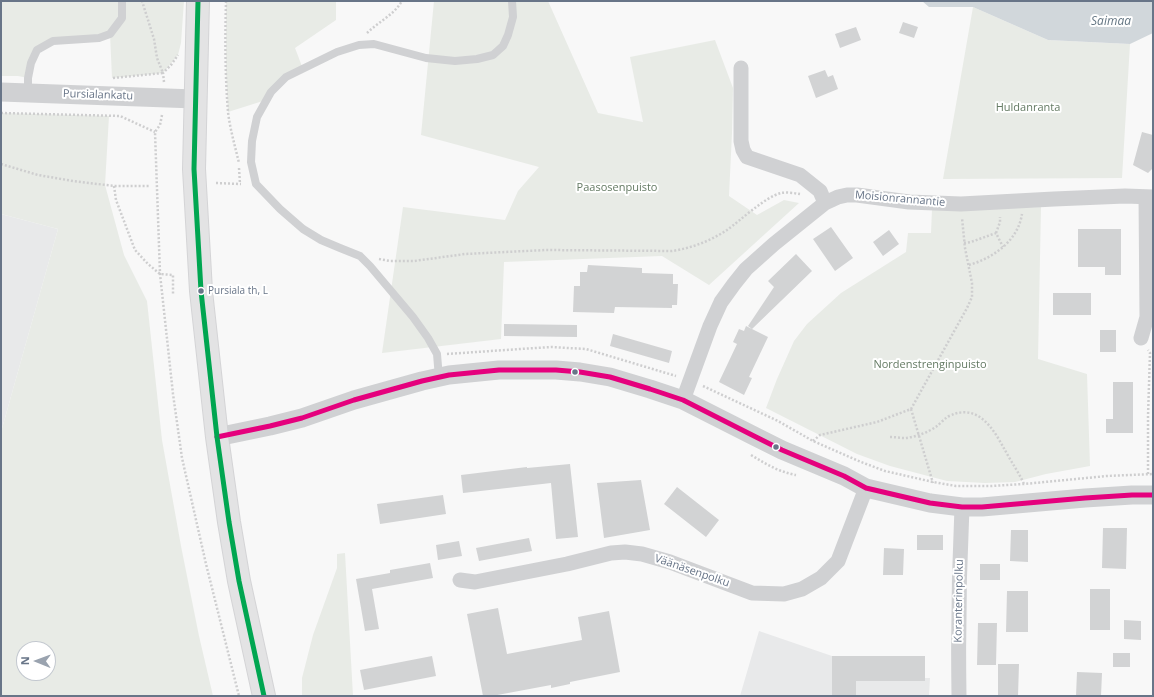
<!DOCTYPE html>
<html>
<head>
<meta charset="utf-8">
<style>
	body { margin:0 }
	#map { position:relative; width:1154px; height:697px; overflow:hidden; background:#f8f8f8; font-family:"Open Sans",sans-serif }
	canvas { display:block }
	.frame { position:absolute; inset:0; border:2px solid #687588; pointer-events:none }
	.north { position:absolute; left:16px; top:641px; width:40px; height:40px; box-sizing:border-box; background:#fff; border:1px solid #c3c8cf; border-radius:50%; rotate:271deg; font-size:11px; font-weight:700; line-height:16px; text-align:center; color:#687588 }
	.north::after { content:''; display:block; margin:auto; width:14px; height:18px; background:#9aa3af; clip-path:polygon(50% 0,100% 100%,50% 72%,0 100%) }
</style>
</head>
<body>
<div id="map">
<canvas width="1154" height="697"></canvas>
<div class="frame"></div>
<div class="north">N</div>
</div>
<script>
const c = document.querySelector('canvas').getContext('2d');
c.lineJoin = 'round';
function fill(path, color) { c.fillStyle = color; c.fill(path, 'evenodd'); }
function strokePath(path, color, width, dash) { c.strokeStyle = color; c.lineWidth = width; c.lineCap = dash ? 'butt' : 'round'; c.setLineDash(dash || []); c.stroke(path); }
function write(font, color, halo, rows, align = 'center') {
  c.font = font + ' "Open Sans",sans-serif'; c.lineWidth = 4; c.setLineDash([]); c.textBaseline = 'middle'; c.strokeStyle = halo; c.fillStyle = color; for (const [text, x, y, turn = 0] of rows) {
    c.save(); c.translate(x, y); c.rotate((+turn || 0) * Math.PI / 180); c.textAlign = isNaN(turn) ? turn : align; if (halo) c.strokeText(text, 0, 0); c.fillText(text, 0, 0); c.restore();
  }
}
fill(new Path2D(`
	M1,214l57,15 -57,203z
	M759,631l73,25h93v22h5l-1,18h-189z`), '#e8e9ea');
fill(new Path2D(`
	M1,1h183l-3,42 -3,12 -15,18 -51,5 -2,-44 -57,7 -16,9 -9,28 -10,-2h-17z
	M226,1h110v19l-41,28 8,21 -17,8 -20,23 -38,12 -2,-40z
	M434,1h114l50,112 45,9 -13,-65 85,-17 18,48 -1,45 -3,63 28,19 27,-15 15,3 -90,82 -47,-29 -158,6 -3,77 -119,14 21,-146 102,13 13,-29 21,-24 -118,-32z
	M973,7l75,33 82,4 -8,134 -179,1z
	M1,113l108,3 -4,69 19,70 23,46 15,139 19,106 18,90 14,60h-212v-264l57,-203 -57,-15zM24,649h24v24h-24z
	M1041,207l-3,152 49,15 3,92 -44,8 -31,8 -30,1 -38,-2 -57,-15 -33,-12 -91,-46 11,-29 17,-38 13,-17 34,-31 65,-41 2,-19h23l1,-24z
	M345,553l8,143h-51v-18l11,-43 24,-67v-14z`), '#e8ebe6');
fill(new Path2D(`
	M922,1h231v32l-23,11 -82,-4 -75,-33h-44z`), '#d1d7db');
fill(new Path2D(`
	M903,22l15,5 -4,11 -15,-5z
	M856,27l5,13 -21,8 -5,-14z
	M825,70l3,7 5,-2 5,14 -22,9 -8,-22z
	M1142,132l11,3v33l-5,5 -15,-8z
	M831,227l22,31 -18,13 -22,-32z
	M1078,229h43v46h-16v-8h-27z
	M889,230l10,14 -16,12 -10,-14z
	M796,254l16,17 -60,58 -4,-3 26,-39 -6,-6z
	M588,265l54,3v5l31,1v10h5l-1,21h-5v3l-57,-1 -1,6 -41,-1 1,-26h6v-14h7z
	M1053,293h38v22h-38z
	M504,324l73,1v12l-73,-1z
	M746,326l22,11 -19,40 3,1 -8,17 -25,-13 18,-38 -4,-2 6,-13 5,2z
	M1100,330h16v22h-16z
	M613,334l59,17 -3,12 -59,-17z
	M1113,382h20v51h-27v-14h7z
	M570,464l8,73 -22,2 -5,-56 -88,10 -2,-18 66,-8v1z
	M641,480l9,50 -46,8 -7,-55z
	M677,487l42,33 -13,17 -42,-33z
	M443,495l3,19 -66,10 -3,-20z
	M1103,528h24l-1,41 -24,-1z
	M1011,530h17v32l-18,-1z
	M917,535h26v15h-26z
	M529,538l3,13 -53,10 -3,-13z
	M459,541l3,15 -24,4 -2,-15z
	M884,548l20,1 -1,26h-20z
	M430,563l3,15 -61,11 7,40 -14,2 -9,-52 34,-6v-3z
	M980,564h20v16h-20z
	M1090,589h20v41h-20z
	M1007,591h21v41h-22z
	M498,608l9,46 75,-14 -4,-23 31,-6 11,61 -50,10v2l-19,4v-3l-59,11h-9l-16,-82z
	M1124,620l17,1v19l-17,-1z
	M978,623h19l-1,42h-19z
	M1113,653h17v14h-17z
	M432,656l4,20 -72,14 -4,-20z
	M832,656h93v25h-69v15h-24z
	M998,664h21l-1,32h-20z
	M1077,672l25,1 -1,23h-25z`), '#d2d3d4');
const primary = new Path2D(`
	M198,1l-4,168 7,122 16,146 12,85 10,59 25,115`);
strokePath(primary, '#d4d4d6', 24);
strokePath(new Path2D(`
	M226,1c-1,37 -1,74 2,111 2,17 7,34 11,51
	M367,33c11,-11 27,-18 35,-32
	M113,78l50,-5 -6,-15 -3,-19 -12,-38
	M164,82l-1,-9 8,-8 7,-10
	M1,113l119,3 35,16
	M162,115l-2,10 -5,7 5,142 13,120 9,64 24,106 33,132
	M1,164l37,11 35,6 41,5h35
	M239,168l1,16
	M216,183l25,1
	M114,186l2,14 19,50 13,14 12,10 13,1v19
	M996,233l4,-11v-5
	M964,243l7,-1 25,-9 7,14
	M379,259l11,2h24l51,-7 81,-4 126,1c20,-3 38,-10 55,-21 14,-10 38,-33 54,-37 6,-1 13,0 19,1
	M969,265c24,-7 49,-24 53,-51
	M447,354l88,-6 16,-1 35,2 90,27
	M703,386l75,35 35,20 48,21 24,9 48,11 23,4h36l32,-2 83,-8 46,-2
	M911,409l22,74
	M890,437c5,0 10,1 15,1 11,-1 24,-6 32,-12 3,-2 6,-6 9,-8 2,-2 6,-3 8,-4 27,-9 41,18 52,38 6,11 13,21 18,32
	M813,441l7,-6 57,-13 34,-13 56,-101 5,-11v-14l-7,-35 -3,-30
	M751,455c15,9 28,17 45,20
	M1148,474v-58l2,-63 -2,-3`), '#cececf', 2.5, [2, 2]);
strokePath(new Path2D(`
	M28,93v-15l3,-15 6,-13 16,-9 46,-3 11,-4 12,-16v-17
	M439,378l-2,-24 -9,-16 -15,-21 -43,-51 -10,-10 -20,-8 -19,-8 -18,-11 -23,-20 -24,-25 -5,-22 1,-21 5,-24 14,-25 15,-15 51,-25 22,-7 15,-1 52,14 29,3 22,-2 16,-4 10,-9 5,-11 5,-18 -1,-16`), '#d0d1d3', 8);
strokePath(new Path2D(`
	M741,68v73l2,9 4,7 53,18 20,16 5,12
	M1141,338l6,-21 -1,-120
	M683,400l27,-74 11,-24 13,-18 12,-15 28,-25 51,-41 13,-6 9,-2h10l52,7 52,2 93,-5 71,-3 28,1
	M460,580l15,2 92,-18 44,-11 14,-1 17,2 28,8 82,31 32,1 18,-5 19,-11 17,-17 28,-73
	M959,696c-1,-63 0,-126 3,-189`), '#d0d1d3', 15);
strokePath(new Path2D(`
	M1,92l194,7
	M217,437l53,-11 32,-8 52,-18 68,-19 27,-6 50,-5h57l24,2 30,5 40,12 33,11 73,37 26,13 62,26 22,12 64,15 32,4h20l103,-9 47,-3h21`), '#d0d1d3', 19);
strokePath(primary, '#e3e3e4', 22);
strokePath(new Path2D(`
	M217,437l53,-11 32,-8 52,-18 68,-19 27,-6 50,-5h57l24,2 30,5 40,12 33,11 73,37 26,13 62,26 22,12 64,15 32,4h20l103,-9 47,-3h21`), '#e5007d', 5);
strokePath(new Path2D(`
	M198,1l-4,168 7,122 16,146 12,85 10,59 25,115`), '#00a651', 5);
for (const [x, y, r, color] of [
	[201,291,3.5,"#687588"],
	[575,372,3.5,"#687588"],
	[776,447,3.5,"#687588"]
]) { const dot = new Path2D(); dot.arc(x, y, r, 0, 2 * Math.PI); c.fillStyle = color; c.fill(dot); strokePath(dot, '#fff', 1.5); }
write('10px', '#687588', '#fff', [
	["Pursiala th, L",208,291]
], 'left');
write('11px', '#687588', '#fff', [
	["Pursialankatu",98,95,2],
	["Moisionrannantie",900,199,5],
	["Väänäsenpolku",692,571,19],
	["Koranterinpolku",959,601,-89]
]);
write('11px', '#647a63', '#fff', [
	["Huldanranta",1028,108],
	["Paasosenpuisto",617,188],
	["Nordenstrenginpuisto",930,365]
]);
write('italic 12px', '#647683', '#fff', [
	["Saimaa",1111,22]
]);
</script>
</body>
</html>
